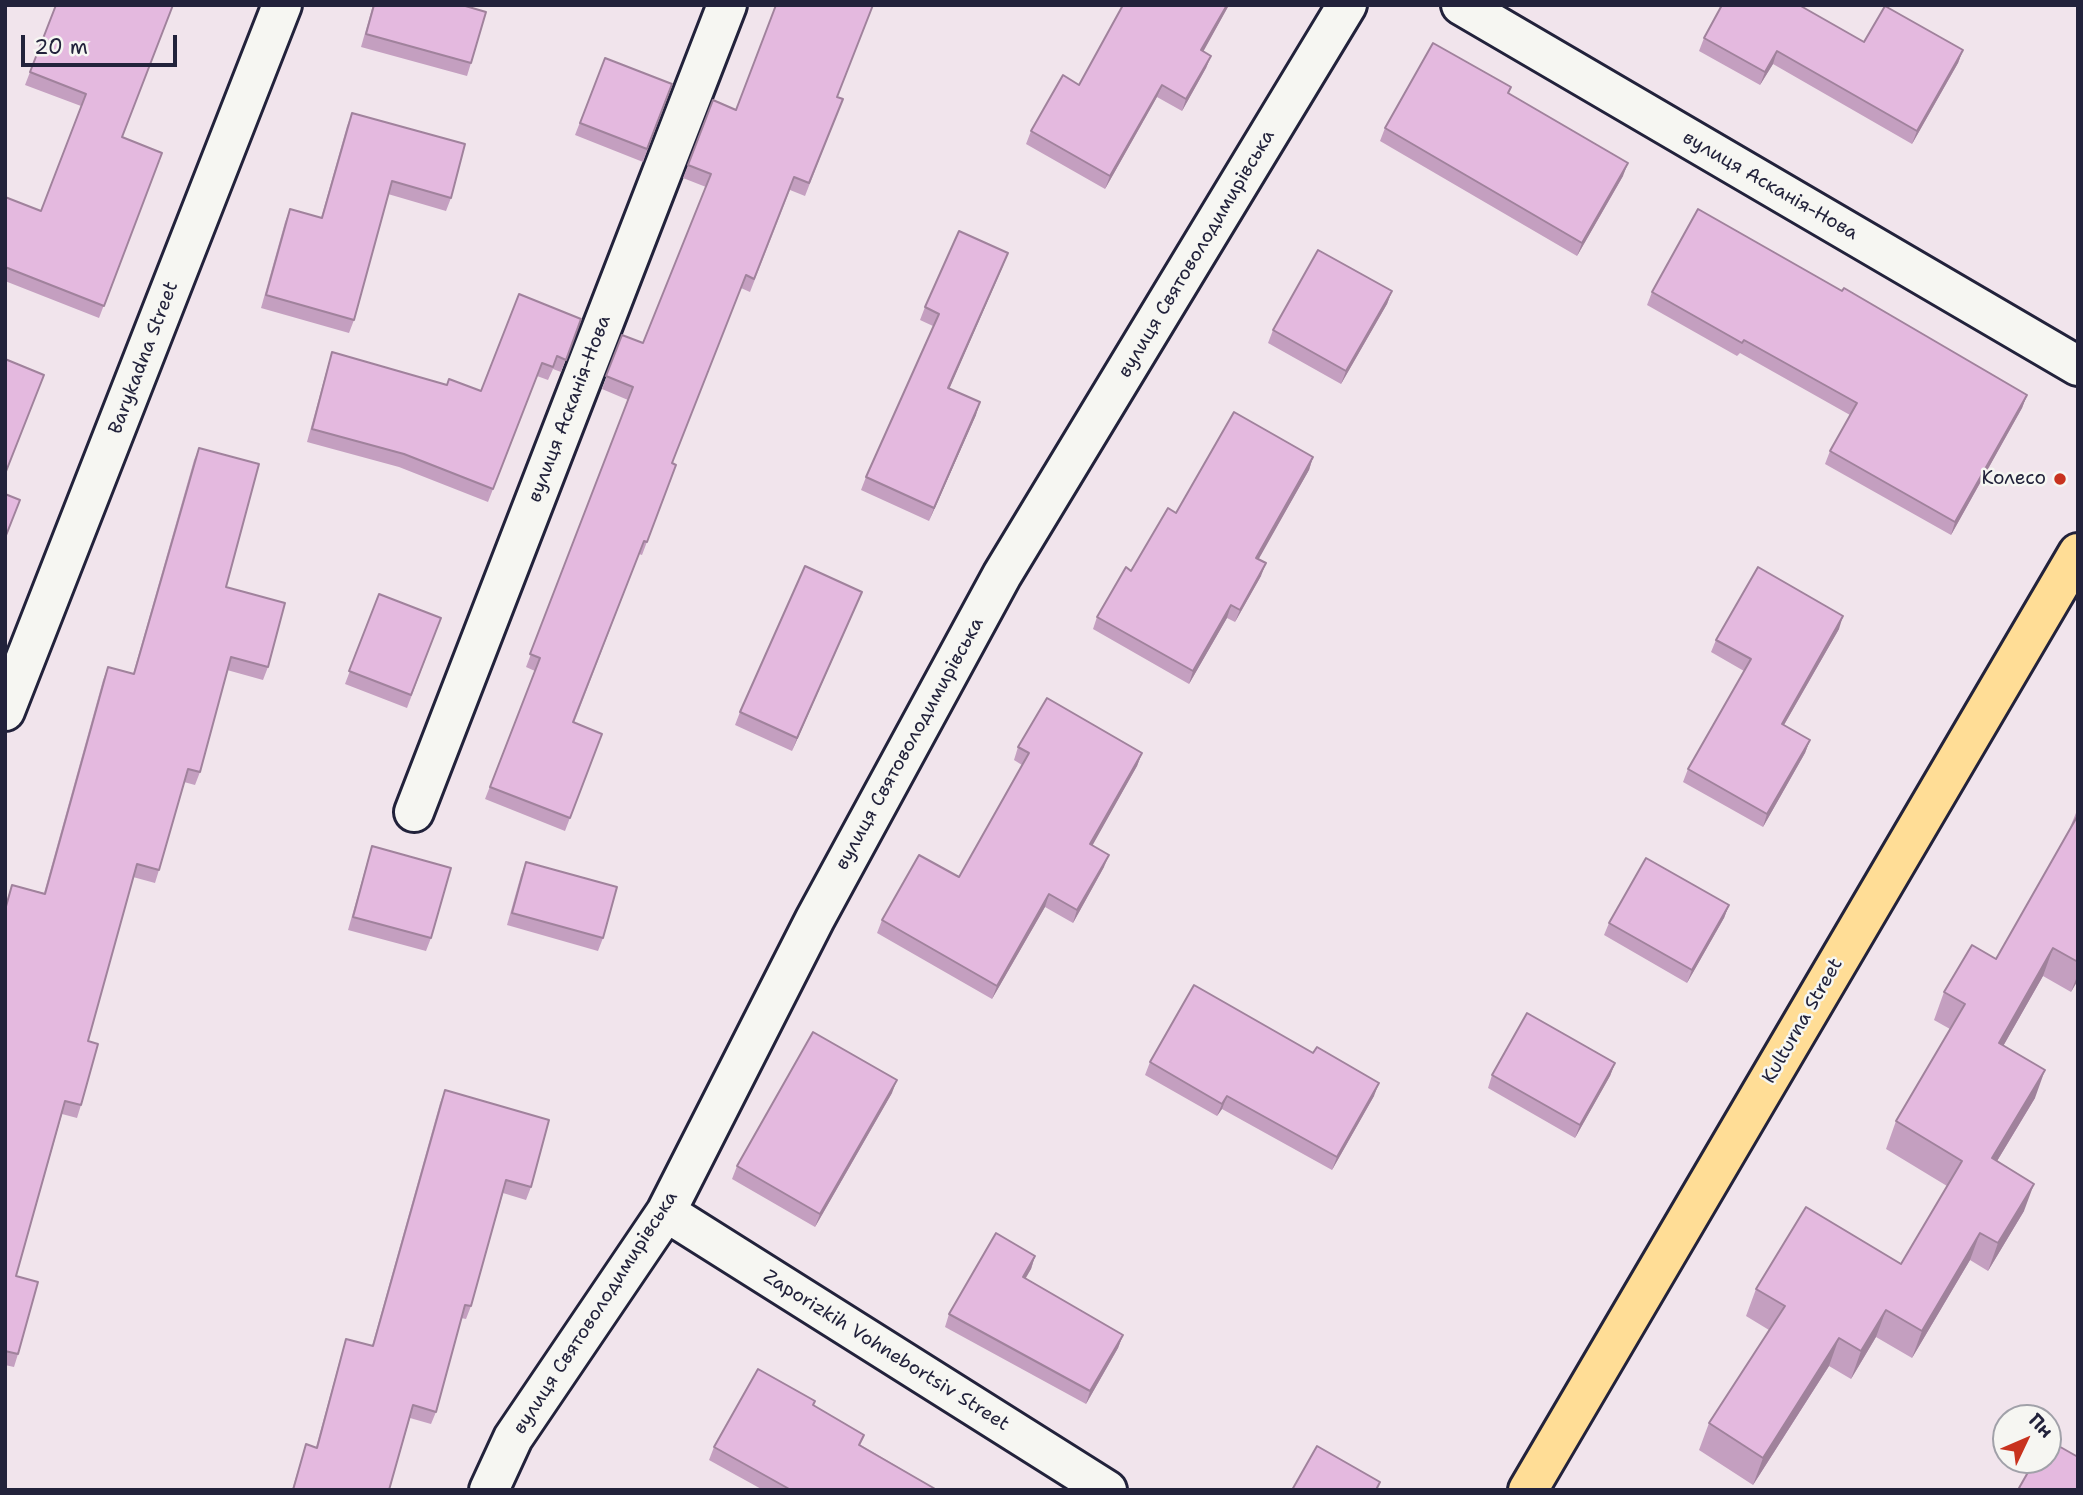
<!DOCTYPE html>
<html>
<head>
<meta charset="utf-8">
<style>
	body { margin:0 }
	#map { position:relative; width:2083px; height:1495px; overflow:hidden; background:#f1e4ec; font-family:"Shantell Sans",sans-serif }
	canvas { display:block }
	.frame { position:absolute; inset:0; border:7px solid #22223b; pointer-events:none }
	.north { position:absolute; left:1992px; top:1404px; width:70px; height:70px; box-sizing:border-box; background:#f6f6f2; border:2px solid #a1a1a9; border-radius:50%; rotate:46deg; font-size:19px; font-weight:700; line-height:28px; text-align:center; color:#22223b }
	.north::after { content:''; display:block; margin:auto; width:24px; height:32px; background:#c8321e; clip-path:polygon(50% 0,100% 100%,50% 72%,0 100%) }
	.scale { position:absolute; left:21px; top:35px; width:156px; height:32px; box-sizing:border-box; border:4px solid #22223b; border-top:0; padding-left:9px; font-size:21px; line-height:24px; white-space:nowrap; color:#22223b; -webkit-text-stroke:5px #f6f6f2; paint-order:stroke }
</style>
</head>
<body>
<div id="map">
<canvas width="2083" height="1495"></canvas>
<div class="frame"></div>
<div class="north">Пн</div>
<div class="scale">20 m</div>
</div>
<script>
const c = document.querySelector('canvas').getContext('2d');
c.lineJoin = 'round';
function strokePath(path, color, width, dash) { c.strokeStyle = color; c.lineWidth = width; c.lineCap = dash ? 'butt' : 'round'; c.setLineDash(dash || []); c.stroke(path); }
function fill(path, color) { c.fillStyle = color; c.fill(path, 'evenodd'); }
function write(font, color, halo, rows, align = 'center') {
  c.font = font + ' "Shantell Sans",sans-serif'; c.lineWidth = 5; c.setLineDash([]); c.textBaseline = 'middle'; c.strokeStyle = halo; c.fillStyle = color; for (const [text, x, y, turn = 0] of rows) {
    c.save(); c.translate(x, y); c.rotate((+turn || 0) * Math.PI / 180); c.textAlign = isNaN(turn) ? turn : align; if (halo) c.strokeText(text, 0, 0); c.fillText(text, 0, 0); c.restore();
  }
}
const minor = new Path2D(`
	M1461,5l617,361
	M5,711l277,-706
	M414,812l313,-807
	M666,1212l441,278
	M489,1490l24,-52 153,-226 149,-293 187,-344 345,-570`);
const major = new Path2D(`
	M1528,1490l550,-937`);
strokePath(minor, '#22223b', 44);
strokePath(major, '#22223b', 44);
strokePath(minor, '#f6f6f2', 38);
strokePath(major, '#ffdd96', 38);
fill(new Path2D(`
	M56,5l66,132 40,16 -63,165 -94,-37v-84l36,14 40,-105 -56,-21z
	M373,5h89l9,58 -4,13 -106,-29z
	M1229,5l-26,46 8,5 -5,12 -24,43 -25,-14 -52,92 -79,-45 5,-13 48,-46z
	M1704,38l160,4 99,8 -5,13 -46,81 -139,-80 -13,21 -61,-34z
	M605,58l67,26 -29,78 -68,-27z
	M837,97l6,2 -38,97 -15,-6 -40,102 -9,-4 -69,175 4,2 -34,90 -3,-1 -65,169 28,11 -37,97 -80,-32 50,-128 -9,-4 102,-267 -26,-11 20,-54 21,8 63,-156 -23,-9 30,-78 23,10z
	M352,113l99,85 -5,13 -58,-17 -34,126 -5,13 -88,-25 24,-86 5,-13 31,9 26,-92z
	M1385,128l238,48 -46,80 -197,-115z
	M1008,253l-59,135 27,27 -47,106 -68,-31 5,-13 67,-151 -13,-6 5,-13z
	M1392,291l-5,13 -46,80 -73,-41 5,-13z
	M1842,291l185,104 -5,13 -71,127 -126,-71 5,-13 20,-36 -110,-62 -3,3 -90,-51 5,-13z
	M581,319l-20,53 -8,-3 -5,11 -11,-4 -49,126 -89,-35 -92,-25 21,-77 4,-13 115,33 34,6z
	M199,448l27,139 42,80 -5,13 -36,-10 -27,102 -5,13 -11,-3 -25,88 -4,13 -22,-6 -45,164 -7,64 -4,13 -15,-4 -46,162 2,78 -4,13 -9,-2v-459l7,-21 32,8 59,-213 5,-13 25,7 61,-214z
	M1313,457l-4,13 -51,89 3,17 -26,46 -8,-4 -38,66 -96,-55 4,-12 79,-104z
	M862,592l-5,12 -65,147 -57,-26 5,-13z
	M379,594l62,24 -34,90 -62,-24z
	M1839,629l-55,96 26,15 -5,13 -42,74 -80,-45 5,-13 56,-98 -33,-19 5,-12z
	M1018,747l124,6 -5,13 -45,79 12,22 -31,56 -28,-16 -53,92 -115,-66 5,-13 77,-43 63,-112 -8,-5z
	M2078,808v172l-7,12 -28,-16 -40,70 32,52 -38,63 27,50 -36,60 -18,-11 -58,98 -36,-21 -25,42 -22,-13 -76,119 -54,-35 10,-27 60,-93 -23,-14 10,-27 145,-25 46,-78 -61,-37 10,-28 54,-92 -16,-9 10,-28 52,-33 73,-129z
	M372,846l59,92 -5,13 -78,-21 20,-71z
	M526,862l77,76 -5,13 -91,-26 14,-50z
	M1729,905l-5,13 -37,65 -83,-48 5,-12z
	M1150,1062l224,34 -42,74 -110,-61 -5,7 -72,-41z
	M1615,1063l-5,13 -35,62 -87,-50 4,-13z
	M445,1090l86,97 -5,13 -23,-7 -32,113 -5,13 -5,-1 -25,94 -5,12 -21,-6 -21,72h-97l14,-46 10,3 26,-95 4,-13 26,7 68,-243z
	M892,1093l-77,134 -83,-48 5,-13z
	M1035,1256l-4,13 -6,9 98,57 -5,13 -32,56 -141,-77 4,-13z
	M814,1405l47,40 76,45h-174l-54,-30 5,-13z`), '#c49fc0');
fill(new Path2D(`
	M1227,5h2l-32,58 4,-13z
	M1963,50l-5,13 -46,81 5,-13z
	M1777,51l-4,13 -13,21 5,-13z
	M1211,56l-5,12 -24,43 4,-12z
	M1162,85l-5,12 -52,92 5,-13z
	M1628,163l-5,13 -46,80 5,-13z
	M1008,253l-5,13 -59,135 4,-13z
	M1392,291l-5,13 -46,80 5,-13z
	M2027,395l-5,13 -71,127 4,-13z
	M980,402l-4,13 -47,106 5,-13z
	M1313,457l-4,13 -57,101 4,-13z
	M1266,563l-5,13 -26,46 5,-12z
	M862,592l-5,12 -65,147 5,-13z
	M1231,605l-4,13 -38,66 4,-13z
	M1843,616l-4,13 -62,108 5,-13z
	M1810,740l-5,13 -42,74 4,-13z
	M1142,753l-5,13 -51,91 4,-13z
	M1109,855l-5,12 -31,56 4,-13z
	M1049,894l-4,13 -53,92 5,-13z
	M1729,905l-5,13 -37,65 5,-13z
	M2053,948l-10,28 -54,95 10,-28z
	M2078,974v6l-7,12z
	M1615,1063l-5,13 -35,62 5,-13z
	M2045,1070l-10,28 -53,88 10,-28z
	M897,1080l-5,13 -77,134 5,-13z
	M1379,1083l-5,13 -42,74 5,-13z
	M1227,1096l-5,13 -5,7 5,-12z
	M2034,1184l-10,27 -36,60 10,-28z
	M1980,1233l-10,27 -58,98 10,-27z
	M1035,1256l-4,13 -12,21 4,-13z
	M1886,1310l-10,27 -25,42 10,-28z
	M1123,1335l-5,13 -32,56 4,-13z
	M1839,1338l-10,28 -76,119 10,-27z`), '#a0829c');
const building = new Path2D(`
	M56,5h117l-51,132 40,16 -58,153 -99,-39v-70l36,14 45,-117 -56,-22z
	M374,5h88l24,7 -15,51 -105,-29z
	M776,5h97l-36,92 6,2 -34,84 -15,-6 -40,102 -8,-4 -74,188 4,2 -29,77 -3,-1 -71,181 29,12 -32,84 -80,-31 50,-129 -10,-4 103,-267 -27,-11 16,-41 21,8 68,-169 -23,-9 25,-65 23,10z
	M1123,5h104l-26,45 10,6 -25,43 -24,-14 -52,91 -79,-45 32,-56 16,10z
	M1722,5h77l65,37 21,-36 78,44 -46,81 -140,-80 -12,21 -61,-34z
	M1433,43l78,44 -3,6 120,70 -46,80 -197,-115z
	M605,58l67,26 -25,65 -67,-26z
	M352,113l113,31 -14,54 -59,-17 -38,139 -88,-25 24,-86 32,9z
	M1698,209l144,82 2,-3 183,107 -72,127 -125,-71 27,-48 -113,-63 -2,3 -90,-51z
	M959,231l49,22 -60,135 32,14 -46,106 -68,-31 73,-163 -14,-7z
	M1318,250l74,41 -46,80 -73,-41z
	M519,294l62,25 -15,41 -9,-4 -4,11 -11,-4 -49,126 -89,-35 -92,-25 20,-77 115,33 2,-6 32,12z
	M5,359l39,16 -39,99z
	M1234,412l79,45 -57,101 10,5 -26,47 -9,-5 -38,66 -96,-54 29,-50 5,4 37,-63 8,5z
	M199,448l60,16 -33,123 59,16 -17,64 -37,-10 -31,115 -12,-3 -29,101 -22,-6 -49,177 10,3 -17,61 -16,-4 -49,175 22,6 -20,72 -13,-3v-441l7,-25 33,9 63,-227 26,7z
	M5,494l15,6 -15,38z
	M805,566l57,26 -65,146 -57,-26z
	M1758,567l85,49 -61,108 28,16 -43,74 -79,-45 63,-110 -35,-19z
	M379,594l62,24 -30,77 -62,-24z
	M1047,698l95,55 -52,91 19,11 -32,55 -28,-16 -52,92 -115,-66 37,-65 40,22 70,-124 -11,-6z
	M2078,815v147l-25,-14 -54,95 46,27 -53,88 42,26 -36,59 -18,-10 -58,98 -36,-21 -25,41 -22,-13 -76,120 -54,-35 76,-117 -29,-17 50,-82 95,57 61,-103 -66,-40 69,-117 -21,-12 28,-47 24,14z
	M372,846l79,22 -20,70 -78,-21z
	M1646,858l83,47 -37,65 -83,-47z
	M526,862l91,25 -14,51 -91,-25z
	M1194,985l119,68 4,-6 62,36 -42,74 -110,-61 -5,8 -72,-42z
	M1527,1013l88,50 -35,62 -88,-50z
	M813,1032l84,48 -77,134 -83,-48z
	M445,1090l104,30 -18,67 -25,-7 -35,126 -6,-1 -29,107 -23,-7 -24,85h-96l13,-46 11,4 29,-109 27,7z
	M996,1233l39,23 -12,21 100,58 -33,56 -141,-77z
	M758,1369l57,32 -2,4 51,30 -5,10 78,45h-146l-77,-43z
	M2048,1440l30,17v33h-56l-3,-2 16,-28h13z
	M1317,1446l63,36 -4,8h-84z`);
fill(building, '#e4b9df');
strokePath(building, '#a0829c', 2);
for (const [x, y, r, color] of [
	[2060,479,7,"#c8321e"]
]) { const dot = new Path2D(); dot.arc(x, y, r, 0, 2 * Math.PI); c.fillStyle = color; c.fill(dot); strokePath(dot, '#f6f6f2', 2.5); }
write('19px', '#22223b', '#f6f6f2', [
	["вулиця Асканія-Нова",1770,186,30],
	["вулиця Святоволодимирівська",1197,254,-59],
	["Barykadna Street",144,358,-69],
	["вулиця Асканія-Нова",570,409,-69],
	["вулиця Святоволодимирівська",910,744,-61],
	["Kulturna Street",1803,1021,-60],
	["вулиця Святоволодимирівська",596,1313,-57],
	["Zaporizkih Vohnebortsiv Street",886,1351,32]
]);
write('19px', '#22223b', '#f6f6f2', [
	["Колесо",2046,479]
], 'right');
</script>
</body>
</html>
